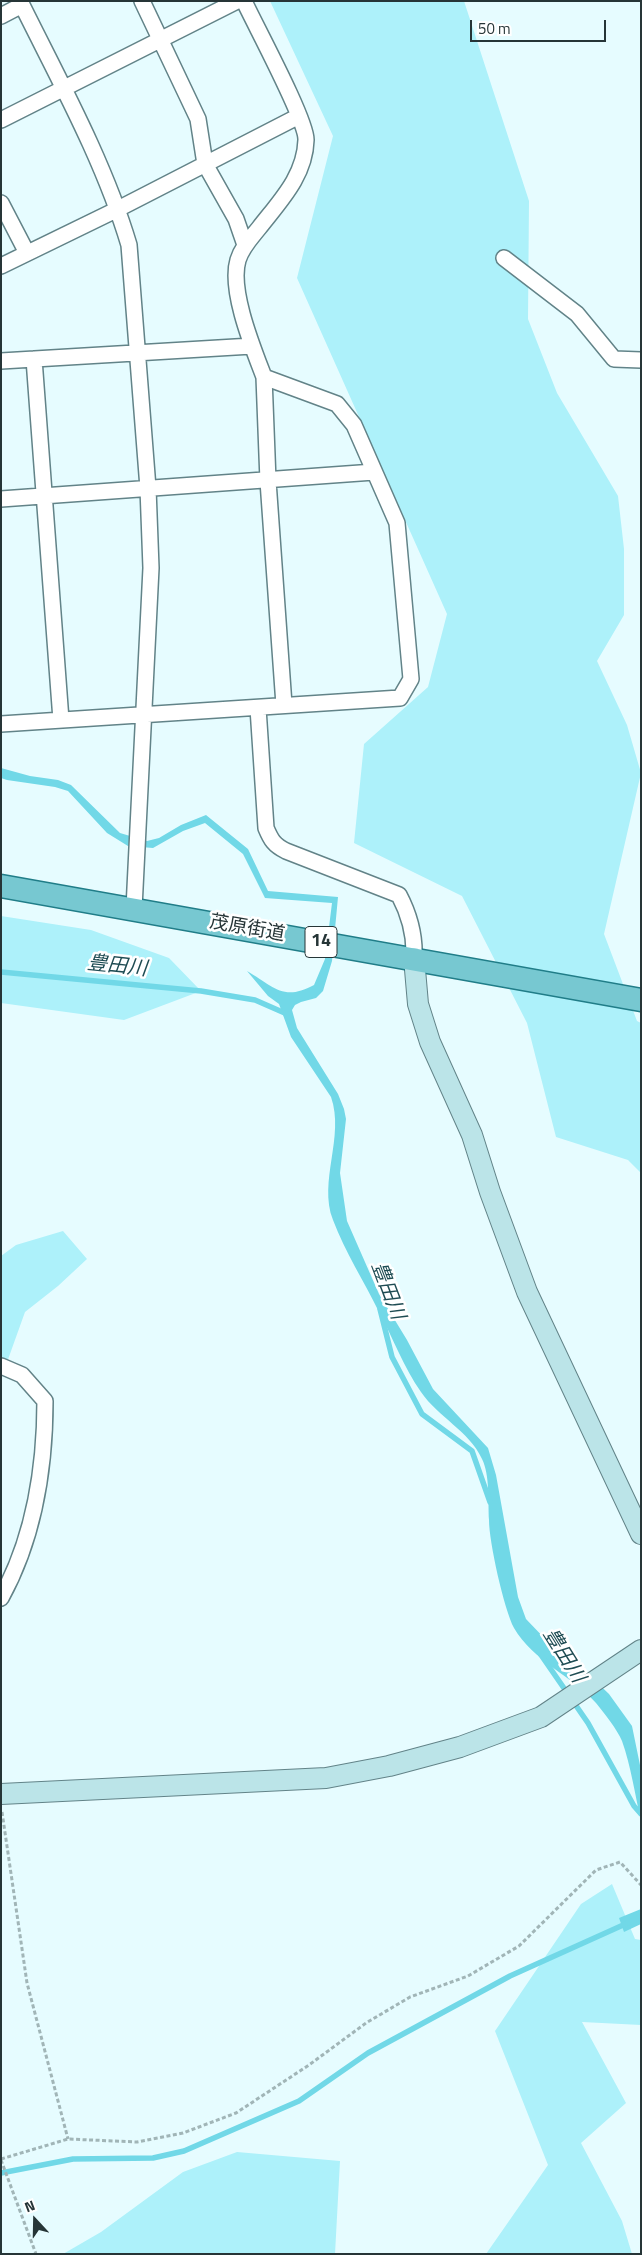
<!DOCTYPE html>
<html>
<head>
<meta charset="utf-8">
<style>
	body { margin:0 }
	#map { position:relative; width:642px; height:2255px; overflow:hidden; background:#e6fcff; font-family:"Titillium Web",sans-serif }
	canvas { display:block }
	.frame { position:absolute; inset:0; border:2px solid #263537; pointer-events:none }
	.north { position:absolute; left:10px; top:2195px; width:50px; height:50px; -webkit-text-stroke:4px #fff; paint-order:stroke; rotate:339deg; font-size:14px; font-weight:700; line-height:20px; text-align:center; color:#263537 }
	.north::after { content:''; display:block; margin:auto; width:18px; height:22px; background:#263537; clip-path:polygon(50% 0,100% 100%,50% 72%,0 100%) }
	.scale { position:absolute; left:470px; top:20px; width:136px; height:22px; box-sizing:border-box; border:2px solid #263537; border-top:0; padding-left:6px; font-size:15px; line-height:18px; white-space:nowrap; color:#263537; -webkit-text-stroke:4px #fff; paint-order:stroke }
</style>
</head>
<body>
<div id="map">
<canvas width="642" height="2255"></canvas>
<div class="frame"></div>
<div class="north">N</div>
<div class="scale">50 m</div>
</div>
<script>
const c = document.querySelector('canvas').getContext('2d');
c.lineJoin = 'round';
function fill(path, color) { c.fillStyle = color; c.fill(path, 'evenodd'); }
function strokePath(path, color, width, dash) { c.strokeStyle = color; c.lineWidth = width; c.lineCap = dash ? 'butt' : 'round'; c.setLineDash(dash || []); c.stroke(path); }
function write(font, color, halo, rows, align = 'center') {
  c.font = font + ' "Titillium Web","Noto Sans JP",sans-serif'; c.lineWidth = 5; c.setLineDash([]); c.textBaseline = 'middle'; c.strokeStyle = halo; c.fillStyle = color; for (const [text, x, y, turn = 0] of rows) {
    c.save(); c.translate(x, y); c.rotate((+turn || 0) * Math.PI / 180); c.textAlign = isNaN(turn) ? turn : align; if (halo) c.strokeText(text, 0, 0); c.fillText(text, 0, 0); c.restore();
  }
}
fill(new Path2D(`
	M270,1h194l65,200 -1,118 29,74 61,103 6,53v66l-27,46 30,64 14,48 -37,161 33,87 4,2v150l-13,-13 -72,-23 -29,-114 -65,-127 -108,-53 10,-99 64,-57 19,-73 -150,-336 36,-142z
	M1,916l90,14 78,28 32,33 -77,29 -123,-17z
	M63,1231l24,28 -29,27 -33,26 -24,67v-123l15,-11z
	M612,1884l23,55 6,1v85l-59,-3 44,81 -45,40 41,78 10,33h-146l62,-89 -53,-134 86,-127z
	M237,2152l103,9 -5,93h-272l38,-22 82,-60z`), '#adf1fa');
fill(new Path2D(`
	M1,768l29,8 28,4 13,5 49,48 27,8 12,-3 22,-13 25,-10 42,34 20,42 70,6 -6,64 -9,30 -7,7 -15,4 -6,3 -3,5 5,18 41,66 6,15 2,10 -6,54 7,48 32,73 28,46 26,49 55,59 8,27 22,122 8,22 23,24 35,27 25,24 23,32 9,44v51c-6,-26 -10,-55 -19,-80 -5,-12 -18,-28 -26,-38 -24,-27 -63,-42 -82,-75 -10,-19 -25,-86 -25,-108 -1,-18 1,-45 -7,-61 -13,-28 -44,-42 -61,-67 -17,-24 -28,-54 -42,-80 -15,-31 -34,-60 -46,-92 -15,-39 12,-83 -2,-123l-40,-60 -12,-33 -11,-8 -21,-25c26,15 36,31 67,14l11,-26 7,-56 -67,-5 -22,-44 -38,-31 -22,8 -30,17 -25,-2 -21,-13 -39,-42 -13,-4 -48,-7 -6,-2z
	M641,1909v15l-17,8 -5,-14z`), '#71d8e7');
strokePath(new Path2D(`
	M1,972l200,19 54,9 32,14
	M380,1309l12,48 30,57 50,37 18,51
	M539,1652l49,71 46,83 7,8
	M1,2173l72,-14 80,-1 31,-7 115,-50 69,-48 142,-77 131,-59`), '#71d8e7', 5.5);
const street = new Path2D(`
	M20,1c39,79 84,160 109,244l19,243 3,80 -17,340
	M142,1l56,118 7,45 31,55 9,26
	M1,16l21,-11
	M1,120l236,-119
	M1,203l26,50
	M504,258l73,56 37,45 27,1
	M1,266l117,-57 181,-93
	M34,359l27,361
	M1,361l251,-15
	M264,377l4,104 16,224
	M1,499l373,-27
	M258,708l8,120c5,12 8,17 20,23l113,44c10,19 16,42 15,63
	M1,724l399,-26 11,-19 -14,-156 -43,-98 -17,-21 -73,-27c-11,-29 -35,-87 -26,-117 4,-13 13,-22 21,-32 21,-27 46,-52 47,-88 1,-19 -51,-115 -62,-139
	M1,1366l21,9 23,26c0,68 -11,137 -44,197`);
const secondary = new Path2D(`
	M414,958l4,46 12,38 42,93 18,57 37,100 114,242
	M1,1794l325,-16 63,-12 71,-19 81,-30 100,-67`);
const primary = new Path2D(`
	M1,886l640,114`);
strokePath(street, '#628388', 18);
strokePath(secondary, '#628388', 22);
strokePath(primary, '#207d88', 25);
strokePath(new Path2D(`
	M2,1812l25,171 41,156
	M1,2159l67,-20 69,3 46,-9 53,-20 73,-48 57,-42 44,-26 58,-21 51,-30 77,-76 24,-8 21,23
	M1,2160l35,94`), '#a1b5b7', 3, [4, 2.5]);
strokePath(street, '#fff', 15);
strokePath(secondary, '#bbe4e8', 20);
strokePath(primary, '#77c8d1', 22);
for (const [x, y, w] of [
	[321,942,32]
]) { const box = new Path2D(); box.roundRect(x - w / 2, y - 15.5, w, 31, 4); c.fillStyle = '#fff'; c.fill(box); strokePath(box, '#263537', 1); }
write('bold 18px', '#263537', null, [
	["14",321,942]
]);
write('19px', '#263537', '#fff', [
	["茂原街道",247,929,10]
]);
write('italic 20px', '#1e4c53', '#fff', [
	["豊田川",117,967,6],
	["豊田川",387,1291,69],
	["豊田川",563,1656,58]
]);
</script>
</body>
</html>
